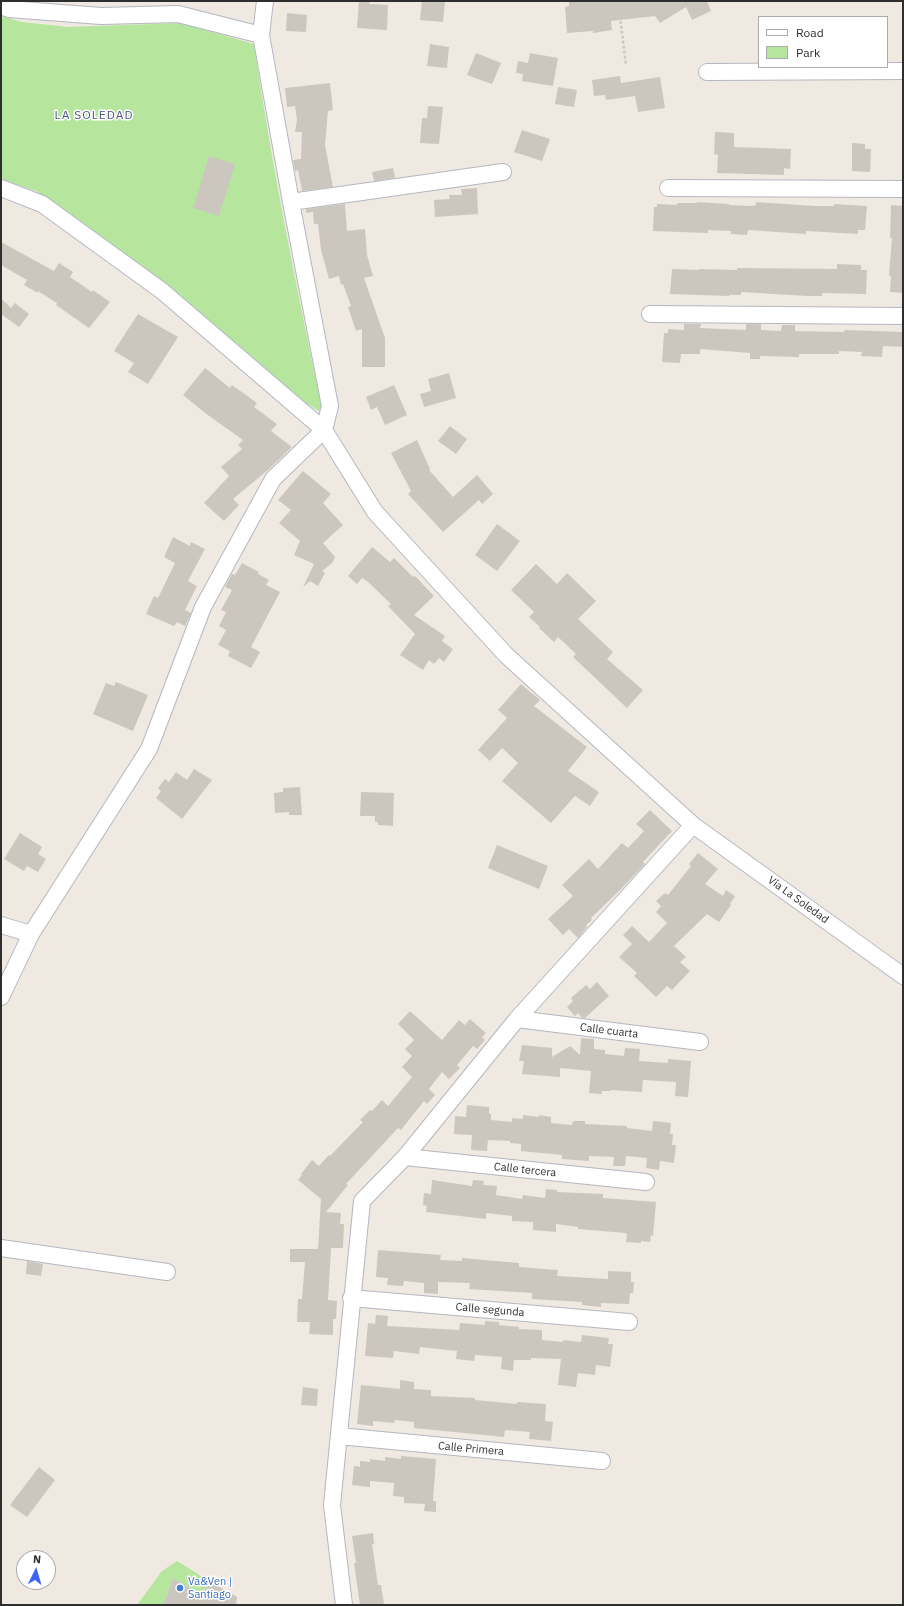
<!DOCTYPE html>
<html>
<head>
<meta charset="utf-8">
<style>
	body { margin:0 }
	#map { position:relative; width:904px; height:1606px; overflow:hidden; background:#efe9e1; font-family:"IBM Plex Sans",sans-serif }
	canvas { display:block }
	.frame { position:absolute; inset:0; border:2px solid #2e2e2e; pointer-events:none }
	.legend { position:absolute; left:758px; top:16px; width:130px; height:52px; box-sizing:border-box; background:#fff; border:1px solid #ababab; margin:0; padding:5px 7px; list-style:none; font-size:12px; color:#2e2e2e }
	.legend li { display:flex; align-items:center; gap:8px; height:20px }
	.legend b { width:20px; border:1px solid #ababab }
	.north { position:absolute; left:16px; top:1550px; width:40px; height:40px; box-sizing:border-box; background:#fff; border:1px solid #ababab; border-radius:50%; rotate:5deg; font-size:11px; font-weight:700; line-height:16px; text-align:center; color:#2e2e2e }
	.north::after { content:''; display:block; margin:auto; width:14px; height:18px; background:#3f64fe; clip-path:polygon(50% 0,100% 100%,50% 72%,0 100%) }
</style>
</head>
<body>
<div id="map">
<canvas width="904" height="1606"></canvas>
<div class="frame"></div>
<ul class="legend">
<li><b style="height:5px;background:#fff"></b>Road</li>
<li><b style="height:11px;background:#b6e69d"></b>Park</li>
</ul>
<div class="north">N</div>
</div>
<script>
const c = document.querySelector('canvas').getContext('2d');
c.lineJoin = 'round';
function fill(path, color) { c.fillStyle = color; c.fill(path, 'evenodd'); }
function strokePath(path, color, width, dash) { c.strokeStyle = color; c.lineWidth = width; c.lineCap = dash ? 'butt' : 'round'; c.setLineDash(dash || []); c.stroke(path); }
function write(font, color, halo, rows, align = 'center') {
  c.font = font + ' "IBM Plex Sans",sans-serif'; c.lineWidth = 3; c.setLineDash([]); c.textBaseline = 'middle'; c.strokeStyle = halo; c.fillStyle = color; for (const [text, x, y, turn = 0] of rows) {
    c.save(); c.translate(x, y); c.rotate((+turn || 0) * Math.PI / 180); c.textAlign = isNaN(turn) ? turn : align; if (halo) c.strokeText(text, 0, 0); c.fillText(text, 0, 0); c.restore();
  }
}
fill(new Path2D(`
	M1,16l21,6 46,5 113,-4 73,21c18,124 43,247 69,369l-16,-9 -192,-157 -79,-56 -35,-12z
	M177,1561l32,20 -7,14 -29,-17 -10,27h-26l25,-34z`), '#b6e69d');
fill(new Path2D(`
	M359,1h11l-1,3 19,1 -1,25 -30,-2z
	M422,1h23l-2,21 -23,-2z
	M569,1h138l4,10 -19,9 -6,-13 -26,16 -5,-7 -44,5 1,9 -19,3v-2l-26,2 -2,-26 4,-1z
	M287,13l20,2 -1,17 -20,-1z
	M430,44l19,3 -2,21 -20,-2z
	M476,53l25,10 -9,21 -25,-9z
	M530,53l28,5 -5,28 -31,-5 1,-7 -7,-1 2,-12 10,2z
	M620,76l1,7 39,-6 5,31 -27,4 -3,-16 -29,4 -1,-5 -11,1 -2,-16z
	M330,83l3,27 -5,1 -3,34 8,42 -31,4 -4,-21 -3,1 -2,-11 8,-1 1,-27h-7l2,-12 -2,-14 -8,1 -2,-19z
	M558,87l19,3 -3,17 -19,-3z
	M428,106l15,1 -4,37 -19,-1 2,-25h5z
	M522,130l28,9 -8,22 -28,-9z
	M715,132l19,1v14l57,2 -1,20 -6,-1v7l-67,-2 1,-18 -4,-1z
	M852,143l13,1v5h6l-1,23 -18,-1z
	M209,156l26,8 -16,52 -26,-8z
	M393,168l2,10 -21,3 -2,-9z
	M477,188l1,26 -43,3 -1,-17 16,-1 -1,-4h13l-1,-6z
	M697,202l32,2v1l23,1 4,-1v-3l59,4h19v-2l33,2 -2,24h-7v4l-52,-3v3l-58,-4 -1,5 -16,-1v-3l-23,-1v3l-55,-2 1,-24h3v-3l20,1v-2h20z
	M345,204l2,27 18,-2 2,26 6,21 -9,2 21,60v29h-23v-38l-6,2 -8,-24 3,-1 -8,-22 -2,1 -2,-9 -10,3 -8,-29 -3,-26h-4l-1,-12 -7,1v-4z
	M891,205l12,1v87l-13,-1 1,-16h-2l1,-13 2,-25h-2z
	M1,242l53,29 5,-8 14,9 -3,5 22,15 1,-2 17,12 -21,26 -33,-23 1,-2 -19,-12v2l-14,-8 3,-5 -26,-15z
	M837,264l24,1v5h6l-1,24 -44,-1v3h-14l-67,-4v3h-12v1l-59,-2 2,-25 27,1v-1l38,1v-2l100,1z
	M1,298l10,10 4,-5 14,11 -10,13 -18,-13z
	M138,314l40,23 -30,47 -20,-12 6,-9 -20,-12z
	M684,324h17l-1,4 46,2v-6h15v6l20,1 1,-6h13v6l49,1 1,-2 58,2v15l-20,-1 -1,11 -21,-1 1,-4 -23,-1v3h-40v3l-39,-1v3h-10v-6l-50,-4v5h-19l-1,9 -18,-1 2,-29h4v-4l16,1z
	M205,368l25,20 2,-3 25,18 -3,4 23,17 -6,7 21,16 -23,22 -36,30 6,6 -15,16 -20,-18 25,-27 -8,-9 21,-18 -4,-4 5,-5 -38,-27 -22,-18z
	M449,373l7,25 -32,9 -4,-13 11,-3 -3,-12z
	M394,385l13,30 -22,10 -8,-18 -6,3 -5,-13z
	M450,426l17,13 -11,15 -18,-13z
	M417,440l13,29 -1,1 24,27 24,-22 16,19 -11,10 -3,-4 -36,32 -35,-38 3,-3 -20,-38z
	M303,471l28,23 -8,9 20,22 -20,18 12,14 -3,6 -10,8 3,2 -7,13 -8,-5 -7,6 11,-23 -20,-9 6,-14 -21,-18 12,-13 -13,-10z
	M497,524l23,17 -23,30 -22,-16z
	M173,537l17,9 1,-4 14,7 -17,32 9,5 -12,24 6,3 -6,13 -8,-4 -3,4 -28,-12 8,-18 4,2 17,-35 -11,-6z
	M372,547l18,15 4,-4 19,19 2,-1 19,20 -20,19 31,21 -3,5 11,8 -9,13 -5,-4 -5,6 -5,-4 -6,10 -23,-15 15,-21 -27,-28 3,-2 -23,-22 -6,-4 -5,6 -9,-8z
	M242,563l17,9 -1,2 11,6 -3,5 14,7 -29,55 9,5 -9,16 -23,-12 2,-5 -12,-6 8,-15 -7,-4 7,-14 -5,-2 11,-20 -7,-3 7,-13 3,1z
	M536,564l21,20 10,-11 29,28 -18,18 35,33 -6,7 36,31 -16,18 -54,-51 3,-3 -18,-17 -4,5 -15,-14 1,-1 -11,-10 5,-5 -23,-22z
	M116,682l32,13 -15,36 -40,-17 13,-31 8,3z
	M521,684l19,16 -6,6 53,41 -19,24 31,21 -9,14 -15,-10 -24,27 -49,-42 16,-18 -16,-15 -12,13 -12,-11 29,-32 -9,-8z
	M194,769l18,11 -30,39 -26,-21 5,-7 -3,-3 7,-9 4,3 7,-10 11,8z
	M300,787l2,28h-13v-3l-14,1 -1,-20 9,-1v-4z
	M361,792l33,1 -1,33 -15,-1v-3h-3v-6h-15z
	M650,810l22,21 -29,31 2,2 -25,26 -29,28 1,2 -6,5 1,2 -9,11 -9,-9 -6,6 -15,-16 25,-23 -11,-11 27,-26 9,10 24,-26 6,5 16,-17 -8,-7z
	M20,833l22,14 -4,7 8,5 -8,13 -11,-6 -3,5 -20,-12z
	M497,845l51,21 -9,23 -51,-21z
	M698,853l20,16 -13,15 18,12 3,-6 9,6 -5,8 1,1 -12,17 -12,-8 -33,32 12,11 -6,5 10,9 -18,19 -5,-4 -11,11 -22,-21 3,-3 -18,-16 13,-13 -9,-9 9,-9 17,16 18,-19 -11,-11 5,-6 -5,-5 9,-8 3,2 23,-29 -2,-2z
	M597,982l12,14 -24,22h-3l-4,-5 -3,3 -8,-9 6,-6 -2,-3 15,-13 4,4z
	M410,1011l32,29 17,-20 6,5 5,-6 16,14 -4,4 3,3 -8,9 -4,-3 -16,19 3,3 -11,11 -7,-7 -13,17 6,6 -8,9 -3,-3 -23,29 -3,-2 -52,56 2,1 -22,27 15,1 -1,11h4l-1,24h-12l-3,52 9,1 -1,18h-3v16l-24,-1 1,-12h-13l1,-23h4l3,-37h-15v-13h28l3,-50 -23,-19 4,-5 -1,-1 11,-14 7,6 10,-11 1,1 33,-34 -3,-2 10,-10 2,1 10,-11 6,6 24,-29 -10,-10 10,-11 -7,-7 9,-9 -16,-16z
	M581,1038l13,1v10l11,1v4l19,2 1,-8 15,1 -1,12 29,2v-4l23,2 -3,36 -13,-1 1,-14 -33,-2 -1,12 -31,-2v1h-9v3l-13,-1 2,-22 -31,-3v9l-38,-3 2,-13h-5l3,-16 30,3v9l18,-11 10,9z
	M467,1105l22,2v7h2v6l21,2v-4l11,1v-4l16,2v-2l12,2v6l21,2 1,-4h12v3l42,2v2l25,3 1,-10 18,2 -1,11h3l-1,11h4l-2,18 -14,-2 -1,9 -13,-2 1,-10 -21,-2 -1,10h-12l1,-9 -25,-1v5l-27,-2v-4l-41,-4v-7l-11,-1v-2l-22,-1 -1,11 -16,-1 1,-15 -18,-1 1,-18 11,1z
	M432,1180l40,6 1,-6 11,1 -1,4 14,1 -1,9 26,4 1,-4 22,3 1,-9 11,1v2l46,2v4l53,4 -3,34 -2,-1 -1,7 -9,-1v2l-15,-1 1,-8 -2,-1 -47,-4v-2l-22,-3v8l-23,-2v-8l-21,-1v-5l-26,-3v6l-60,-7 1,-6 -4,-1 1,-12 7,1z
	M378,1250l63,5 -1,5 22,1v-3l57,5v4l39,3 -1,6 51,3v-8l23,1v10h3l-1,11h-3l-1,11 -28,-1v4l-19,-2v-3l-50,-3v-6l-63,-4 1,-6 -32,-1v12l-14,-1v-10l-20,-2 -1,5 -16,-1 1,-7 -12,-1z
	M27,1261l16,3 -2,12 -15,-2z
	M376,1315l12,1 -1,10 72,4 1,-7 25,2v-4l14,1v3l20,2v2l23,1v10l21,2v-2l18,2 1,-7 27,3 -1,6h5l-3,23 -14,-2 -1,10 -17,-2 -2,14 -18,-2 3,-26 -30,-1v2h-17l-1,11 -12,-2 1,-12 -27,-2 -1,6 -18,-2 1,-8 -37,-4 -1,7 -25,-3 -1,7 -28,-2 3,-33 7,1z
	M400,1380l14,2v7l17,1v6l44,2v2l42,4v-2l29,2 -1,17 8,1 -2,19 -22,-2 1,-7 -25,-2 -1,7 -90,-9v-6l-19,-2 -1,3 -21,-2v5l-16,-2 4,-39 39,4z
	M303,1387l15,2 -1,17 -16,-1z
	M401,1456l35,3 -3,42h3v11l-12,-1 1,-7 -21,-1v-6l-11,-1 1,-13 -24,-2v6l-18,-2 2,-19 6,1v-6l10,1v-3l15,2v-4l16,2z
	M39,1467l16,13 -28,37 -17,-12z
	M373,1533l1,11h-2l6,41h3l3,20h-24l-6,-42h2l-4,-27z
	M173,1578l29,17 7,-14 28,16 -1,8h-73z`), '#cbc7bf');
const minor = new Path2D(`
	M1,6l8,3 92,7 77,-2 83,21
	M707,72l196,-1
	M1,188l41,16 120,87 162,139 51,82 131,143 187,170 210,151
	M668,188l235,1
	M291,202l212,-30
	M650,314l253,2
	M1,925l30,9
	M1,997l30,-63 118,-185 54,-142 70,-128 51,-49 6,-24 -39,-204 -30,-167 4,-34
	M517,1019l183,23
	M405,1157l241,25
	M1,1248l166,24
	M351,1298l278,24
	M339,1436l263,25
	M344,1605l-12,-100 30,-304 43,-44 112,-138 176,-194`);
strokePath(minor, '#b4b7c1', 18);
strokePath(new Path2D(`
	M618,1l8,64`), '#c9c9c9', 2.5, [3, 2]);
strokePath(minor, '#fff', 16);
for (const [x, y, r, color] of [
	[180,1588,4,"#3f7fe0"]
]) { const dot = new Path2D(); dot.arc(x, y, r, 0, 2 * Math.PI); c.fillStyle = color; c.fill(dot); strokePath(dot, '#fff', 1.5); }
write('11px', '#2e2e2e', '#fff', [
	["Vía La Soledad",798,900,36],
	["Calle cuarta",609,1031,7],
	["Calle tercera",525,1170,6],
	["Calle segunda",490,1310,5],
	["Calle Primera",471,1449,5]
]);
write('11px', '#366cbe', '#fff', [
	["Va&Ven |",188,1582],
	["Santiago",188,1595]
], 'left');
c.letterSpacing = '1px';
write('12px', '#4c5681', '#fff', [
	["LA SOLEDAD",94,116]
]);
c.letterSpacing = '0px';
</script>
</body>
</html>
